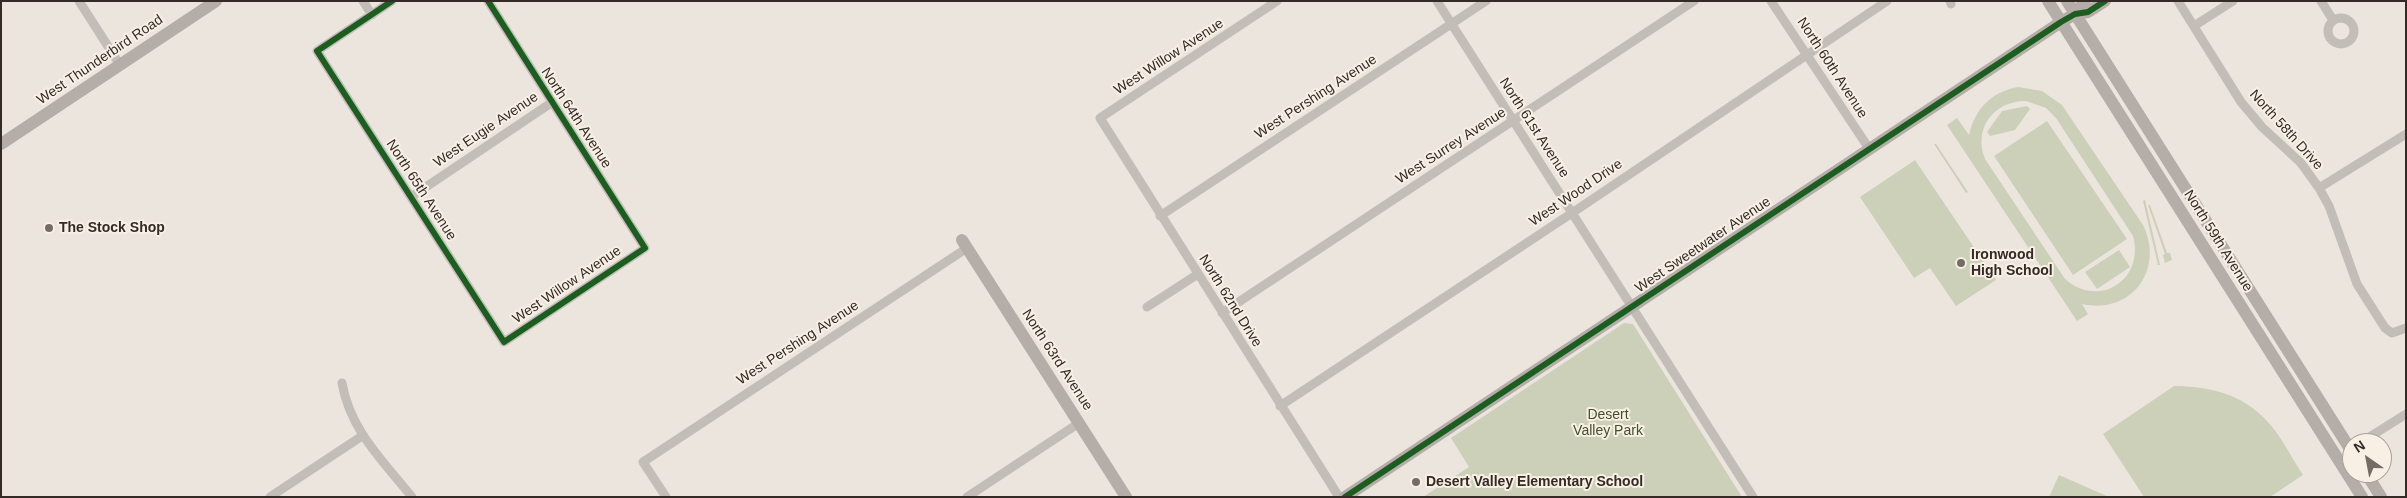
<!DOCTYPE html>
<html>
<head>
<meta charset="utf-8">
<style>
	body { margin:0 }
	#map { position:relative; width:2407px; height:498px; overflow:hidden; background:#ebe5de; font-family:Helvetica,sans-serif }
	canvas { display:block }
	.frame { position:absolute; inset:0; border:2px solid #342b27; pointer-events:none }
	.north { position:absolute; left:2342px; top:433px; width:50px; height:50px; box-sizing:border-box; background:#f8efe5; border:1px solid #aaa199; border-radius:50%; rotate:327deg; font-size:14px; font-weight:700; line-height:20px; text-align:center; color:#342b27 }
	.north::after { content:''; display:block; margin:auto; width:18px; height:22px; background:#746c67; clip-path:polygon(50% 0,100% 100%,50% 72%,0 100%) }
</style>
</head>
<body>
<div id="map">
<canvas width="2407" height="498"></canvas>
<div class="frame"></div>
<div class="north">N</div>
</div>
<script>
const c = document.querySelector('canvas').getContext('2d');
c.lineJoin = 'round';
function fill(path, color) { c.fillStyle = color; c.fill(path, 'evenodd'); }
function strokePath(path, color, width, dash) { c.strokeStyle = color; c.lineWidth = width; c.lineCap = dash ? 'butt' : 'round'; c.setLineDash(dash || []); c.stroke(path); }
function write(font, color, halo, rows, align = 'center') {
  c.font = font + ' Helvetica,sans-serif'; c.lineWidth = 4; c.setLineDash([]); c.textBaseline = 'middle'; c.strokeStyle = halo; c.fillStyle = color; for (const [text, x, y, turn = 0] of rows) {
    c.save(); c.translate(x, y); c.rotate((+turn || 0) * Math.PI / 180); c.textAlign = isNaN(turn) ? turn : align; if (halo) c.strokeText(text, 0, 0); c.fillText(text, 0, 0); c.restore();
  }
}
fill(new Path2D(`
	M2018,87l24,4 20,14 81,120c22,45 -12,90 -61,79l6,10 -11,7 -130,-196 10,-7 12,17c6,-26 22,-43 49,-48zM2026,101l20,7 10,10 77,118c12,44 -34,73 -68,43l-80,-120c-12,-30 8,-58 41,-58z
	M2027,106l3,3 -15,21 -25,6 -3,-4 15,-21z
	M2047,121l80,118 -54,36 -79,-119z
	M1934,144h2l32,48 -2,1z
	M1915,160l81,120 -40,26 -26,-38 -16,10 -54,-81z
	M2145,200l15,65h-2l-15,-64z
	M2148,205h2l17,48h3l2,7 -7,3 -2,-8 2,-1z
	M2119,250l11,17 -33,22 -12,-17z
	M1624,323l9,1 109,173h-319l46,-30 -18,-29z
	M2174,386c34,0 68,8 92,34 15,15 25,37 37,55l-33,22h-126l-41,-63z
	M2059,475l50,22h-60z`), '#ccd0b9');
strokePath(new Path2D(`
	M79,1l41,64
	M363,1l9,14
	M392,1l-75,50 187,291 141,-94 -157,-247
	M1277,1l-177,117 239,379
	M1437,1l316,496
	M1771,1l99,149
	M1950,1l1,3
	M2178,1l63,101 21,25 39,36 18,25 10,18 28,78 28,44 7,5 14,-5
	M2321,1l12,19
	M2328 31a13 13 0 1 1 26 0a13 13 0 1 1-26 0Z
	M2194,26l39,-25
	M2319,188l87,-54
	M411,197l140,-94
	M1160,216l326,-215
	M1147,307l51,-33
	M1222,313l472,-312
	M342,383c8,47 41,78 70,114
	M1280,406l292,-193 315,-212
	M2360,443l46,-29
	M270,497l92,-61
	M666,497l-23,-35 324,-214
	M967,497l112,-74`), '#c3bdb8', 9);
strokePath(new Path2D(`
	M2048,1l314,496
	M2067,1l285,451
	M2075,14l10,-13
	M1,144l215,-143
	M962,240l164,257
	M2366,473l15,24
	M1345,497l716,-475 14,-8 13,-2 17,-11`), '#b4ada8', 12);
strokePath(new Path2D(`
	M392,1l-75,50 187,291 141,-94 -157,-247
	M1345,497l716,-475 14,-8 13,-2 17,-11`), '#1b5e20', 6);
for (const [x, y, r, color] of [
	[49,228,5,"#746c67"],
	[1961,263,5,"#746c67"],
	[1416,482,5,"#746c67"]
]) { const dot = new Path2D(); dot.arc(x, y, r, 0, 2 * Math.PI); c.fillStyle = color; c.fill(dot); strokePath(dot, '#f8efe5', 2); }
write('14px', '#342b27', '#f8efe5', [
	["West Willow Avenue",1169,57,-33],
	["West Thunderbird Road",100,60,-34],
	["North 60th Avenue",1832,68,57],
	["West Pershing Avenue",1316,97,-33],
	["North 64th Avenue",576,118,57],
	["North 61st Avenue",1534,128,57],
	["West Eugie Avenue",486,130,-34],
	["North 58th Drive",2286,130,48],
	["West Surrey Avenue",1451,146,-33],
	["North 65th Avenue",421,190,57],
	["West Wood Drive",1576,193,-34],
	["North 59th Avenue",2218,241,58],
	["West Sweetwater Avenue",1703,245,-34],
	["West Willow Avenue",567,285,-34],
	["North 62nd Drive",1230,301,58],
	["West Pershing Avenue",798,343,-33],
	["North 63rd Avenue",1057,360,57]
]);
write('bold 14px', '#342b27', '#f8efe5', [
	["The Stock Shop",59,228],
	["Ironwood",1971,255],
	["High School",1971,271],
	["Desert Valley Elementary School",1426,482]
], 'left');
write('14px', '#43512b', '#f8efe5', [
	["Desert",1608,415],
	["Valley Park",1608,431]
]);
</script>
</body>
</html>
